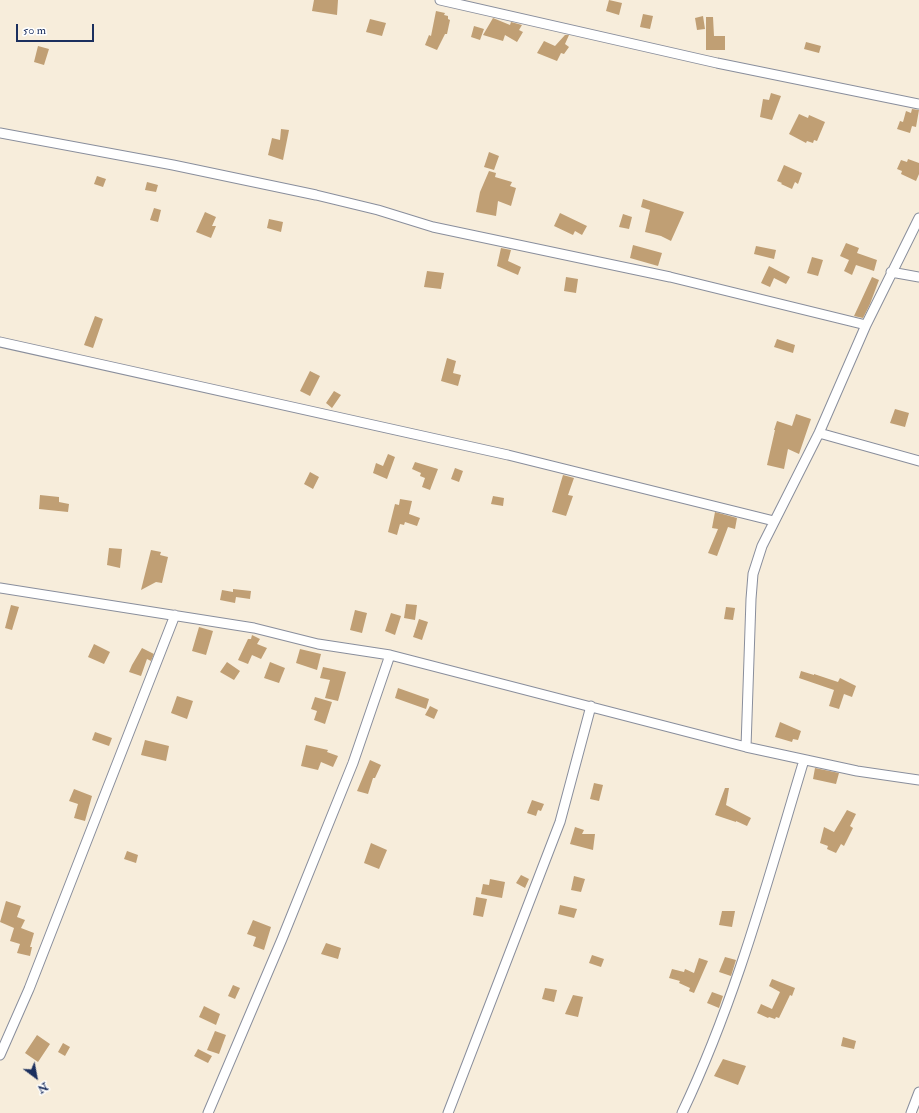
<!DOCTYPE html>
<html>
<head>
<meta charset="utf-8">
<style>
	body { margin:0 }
	#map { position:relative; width:919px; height:1113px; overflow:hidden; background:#f7eddb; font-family:"IM FELL Double Pica",serif }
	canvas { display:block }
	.north { position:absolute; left:16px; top:1057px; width:40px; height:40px; -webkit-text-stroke:3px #fff; paint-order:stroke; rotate:148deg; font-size:11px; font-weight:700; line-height:16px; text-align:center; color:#1b2f5e }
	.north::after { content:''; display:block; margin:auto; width:14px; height:18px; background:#1b2f5e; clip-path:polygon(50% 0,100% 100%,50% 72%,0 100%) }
	.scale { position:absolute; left:16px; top:24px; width:78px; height:18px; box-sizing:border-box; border:2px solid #1b2f5e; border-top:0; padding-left:5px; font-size:12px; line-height:14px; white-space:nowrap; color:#1b2f5e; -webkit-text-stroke:3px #fff; paint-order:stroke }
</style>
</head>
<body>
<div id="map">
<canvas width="919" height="1113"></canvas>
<div class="north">N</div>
<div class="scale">50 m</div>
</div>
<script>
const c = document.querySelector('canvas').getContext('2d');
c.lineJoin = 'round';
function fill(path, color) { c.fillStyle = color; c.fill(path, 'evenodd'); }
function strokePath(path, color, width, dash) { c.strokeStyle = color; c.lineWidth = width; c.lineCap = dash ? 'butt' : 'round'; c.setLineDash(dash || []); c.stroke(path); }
fill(new Path2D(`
	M314,0h24l-1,15 -25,-4z
	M609,0l13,3 -3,12 -13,-4z
	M436,11l9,2 -1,2 4,1v3l2,1 -3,14h-2l-8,16 -12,-5 4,-10 2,1z
	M643,14l10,2 -3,13 -10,-2z
	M703,16l2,13 -8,1 -2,-12z
	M706,17h7l1,19h11v14h-19z
	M493,18l17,7 1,-3 11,3 -3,5 4,2 -6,10 -12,-7 -2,6 -20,-6z
	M370,19l16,4 -4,13 -16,-4z
	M474,26l10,3 -4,11 -9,-3z
	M565,35h4l-4,9 4,3 -5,7 -3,-1 -4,8 -20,-8 7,-12 11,5z
	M806,42l15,4 -2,7 -15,-4z
	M38,46l11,3 -5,16 -10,-3z
	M771,93l10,3 -9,24 -12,-3 3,-18 6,1z
	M912,109l7,1 -3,17 -4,-1 -2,7 -13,-4 3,-8 3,1 3,-11 5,2z
	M799,114l9,4 1,-3 16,7 -8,19 -3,-1 -1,3 -6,-2 -1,2 -17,-9z
	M281,129l8,1 -6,30 -15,-5 4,-17 8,2z
	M489,152l10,4 -5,14 -10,-3z
	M908,159l11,4v11l-3,7 -15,-7 1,-3 -5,-2 4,-9 6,2z
	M784,165l18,8 -4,11 -3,-2 -3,7 -11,-5 1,-1 -5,-2z
	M489,171l7,2 -1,4 17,5 -2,4 6,2 -5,18 -13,-5 -2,15 -20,-4 4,-20z
	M97,176l9,3 -3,8 -9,-3z
	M147,182l11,3 -2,7 -11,-2z
	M643,199l41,13 -13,29 -10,-5 -16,-4 5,-22 -9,-3z
	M154,208l7,2 -3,12 -8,-2z
	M205,212l11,5 -4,9h4l-5,12 -15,-6z
	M560,213l27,13 -5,9 -7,-4 -2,4 -19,-9z
	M623,214l9,3 -3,12 -10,-2z
	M269,219l14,3 -2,10 -14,-4z
	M846,243l13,5 -2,5 20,7 -3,11 -18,-6 -4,10 -8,-4 5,-11 -9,-4z
	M633,245l29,8 -4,13 -28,-8z
	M756,246l20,4 -2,9 -20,-5z
	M501,248l10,2 -3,11 13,6 -3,8 -21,-9z
	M812,257l11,3 -5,16 -11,-3z
	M769,266l21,11 -4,7 -12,-6 -4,9 -9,-4z
	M427,271l17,2 -3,16 -17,-2z
	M566,277l12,2 -2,14 -12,-2z
	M872,277l7,3 -9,24 -7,14 -9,-2z
	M95,316l8,3 -10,29 -9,-3z
	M777,339l18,6 -2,8 -19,-6z
	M447,358l9,3 -3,12 8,2 -3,11 -17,-5z
	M310,371l10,5 -10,20 -10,-5z
	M334,391l7,4 -9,13 -6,-5z
	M895,409l14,4 -4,14 -15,-4z
	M796,414l15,5 -12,35 -11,-5 -4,20 -17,-4 8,-35h-1l3,-9 15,5z
	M388,454l7,3 -8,22 -14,-6 3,-10 7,3z
	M415,462l23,7 -8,21 -8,-3 3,-9 -5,-2 1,-3 -9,-4z
	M455,468l8,3 -4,11 -8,-3z
	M310,472l9,5 -6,12 -9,-5z
	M563,475l11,3 -6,17 5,1 -7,20 -14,-4z
	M40,495l19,2v5l10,2 -1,8 -29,-3z
	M493,496l11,2 -1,8 -12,-2z
	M400,499l12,2 -3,13 11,4 -3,8 -12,-4 -1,3 -4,-1 -3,11 -9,-3 7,-28 4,1z
	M715,512l22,6 -2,11 -7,-2 -11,29 -9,-3 10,-24 -6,-1z
	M109,548l13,1 -2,19 -13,-3z
	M151,550l10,2 -1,3 8,2 -6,26 -6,-1 -15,8z
	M233,589l18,2 -1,8 -14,-2 -1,6 -15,-3 2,-10 11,2z
	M406,604l11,1 -2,15 -11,-2z
	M11,605l8,2 -7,23 -7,-2z
	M726,607l9,1 -2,12 -9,-1z
	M355,610l12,3 -5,20 -12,-3z
	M391,613l10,3 -6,19 -10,-4z
	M419,619l9,3 -6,18 -9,-3z
	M199,627l14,4 -7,24 -14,-4z
	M252,635l8,4 -3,5 10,4 -6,11 -9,-4 -4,9 -10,-4 10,-21h3z
	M94,644l16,8 -6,12 -16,-7z
	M142,648l12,6 -3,7 -4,-2 -6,17 -12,-4 3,-7z
	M300,649l21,5 -4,16 -21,-7z
	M227,662l13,9 -6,9 -14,-8z
	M270,662l15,6 -6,15 -15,-5z
	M323,667l23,5 -8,29 -13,-3 5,-18 -10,-2z
	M801,671l13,4v-1l24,8 2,-4 16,8 -4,11 -8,-3 -5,15 -10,-3 5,-16 -35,-12z
	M398,688l31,11 -3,10 -31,-11z
	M177,696l16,5 -6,18 -16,-6z
	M315,697l17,5 -7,22 -11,-4 3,-9 -6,-2z
	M430,706l8,4 -4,9 -9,-4z
	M780,722l21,9 -3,9 -5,-1 -1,3 -17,-5z
	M95,732l17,6 -3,8 -17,-6z
	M145,740l24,6 -3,15 -25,-6z
	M306,745l22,5 -1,2 11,4 -5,11 -12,-5 -3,8 -17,-4z
	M370,760l11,5 -6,13h-2l-5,16 -11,-3z
	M815,768l24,5 -3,11 -23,-5z
	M594,783l9,2 -4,16 -9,-2z
	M725,788h4l-3,17 25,13 -4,8 -11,-5v1l-21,-7z
	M74,789l18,7 -7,25 -11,-3 4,-14 -9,-3z
	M532,800l12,4 -3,7 -3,-1 -2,6 -9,-3z
	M847,810l9,4 -6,12 3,2 -9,18 -3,-2 -5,9 -9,-4 1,-3 -8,-3 4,-16 10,5z
	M575,827l9,3 -2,4h13l-2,16 -23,-6z
	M371,843l16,7 -8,19 -15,-6z
	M127,851l11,4 -2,8 -12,-4z
	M521,875l8,4 -4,9 -9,-5z
	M574,876l11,3 -4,13 -10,-2z
	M490,879l15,3 -3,16 -21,-4 2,-10 6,1z
	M476,897l11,2 -4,18 -10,-2z
	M6,901l15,5 -4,11 8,3 -4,8 13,5 -4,14h2l-2,9 -13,-3 3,-9 -10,-3 4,-13 -14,-6z
	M560,905l17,4 -3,9 -16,-4z
	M722,911h13l-3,16 -13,-2z
	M253,920l18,7 -7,23 -11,-4 3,-9 -9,-3z
	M326,943l15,5 -3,11 -17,-5z
	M592,955l12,4 -3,8 -12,-4z
	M725,957l11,3 -5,16 -12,-4z
	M699,958l9,3 -14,32 -5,-2 1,-3 -11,-5 1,-2 -11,-3 3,-9 12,3 1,-3 9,4z
	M772,979l23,9 -3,8 -2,-1 -11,23 -3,-1 -1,2 -6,-2 -1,1 -11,-5 4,-9 11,5 8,-17 -11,-6z
	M233,985l7,3 -5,11 -7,-3z
	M545,988l12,2 -3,12 -12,-3z
	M712,992l11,4 -4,12 -12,-5z
	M573,995l10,2 -5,20 -13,-3z
	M204,1006l16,8 -4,11 -17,-8z
	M215,1031l11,4 -7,19 -12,-4z
	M37,1035l13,9 -12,18 -13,-9z
	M843,1037l13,4 -2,8 -13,-3z
	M63,1043l7,4 -5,9 -7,-4z
	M198,1049l14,7 -4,7 -14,-7z
	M723,1059l23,7 -8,19 -24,-9z`), '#c09f74');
const street = new Path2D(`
	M440,0l277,63 202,41
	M0,133l173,32 143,30 62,15 55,17 237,50 196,48
	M891,272l28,5
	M0,342l508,113 266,66
	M819,433l100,28
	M0,588l254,40 64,16 72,11 356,92 111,24 62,9
	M746,747l5,-148 2,-25 9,-28 57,-113 47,-108 53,-107
	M0,1055l29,-66 146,-374
	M208,1113l74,-174 71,-176 37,-108
	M448,1113l112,-291 31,-116
	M682,1113c54,-113 86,-234 122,-353
	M911,1113l8,-21`);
strokePath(street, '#898e9c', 11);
strokePath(street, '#fff', 9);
</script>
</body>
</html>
